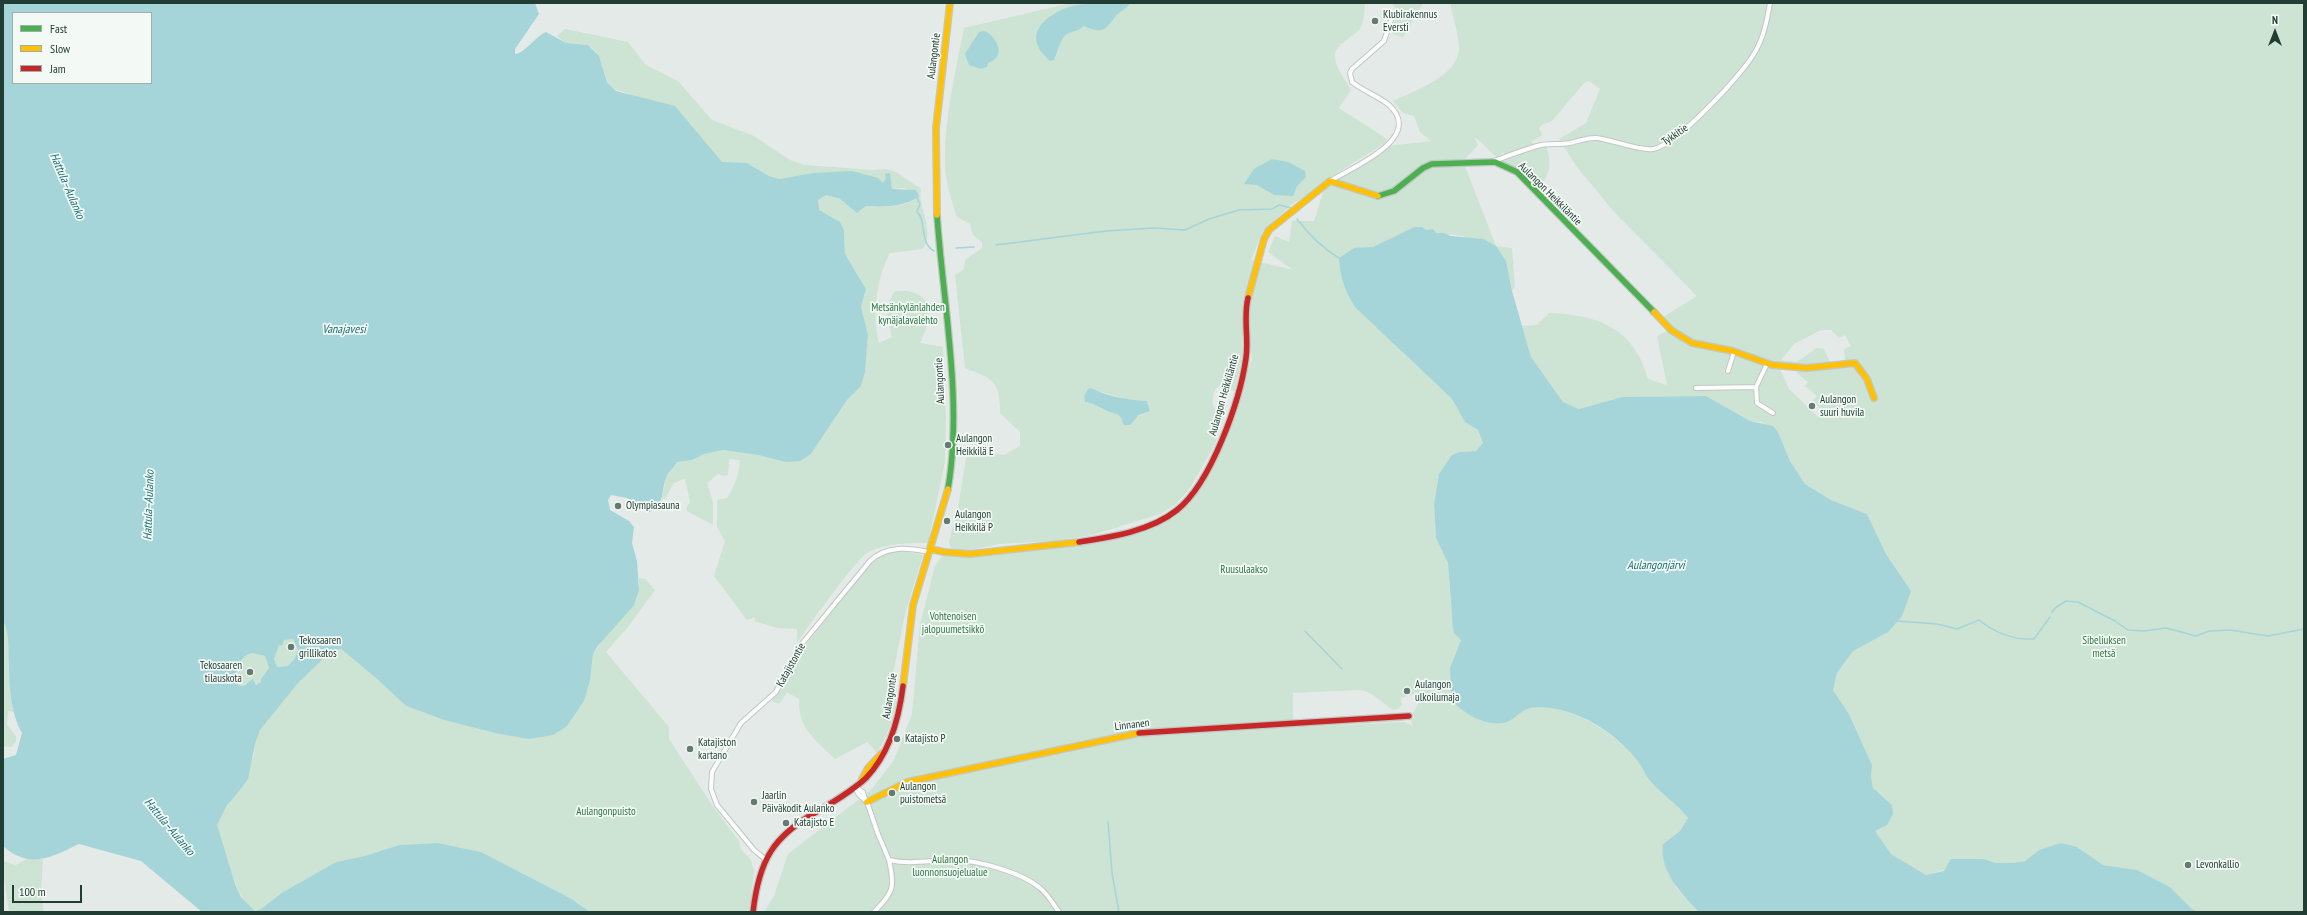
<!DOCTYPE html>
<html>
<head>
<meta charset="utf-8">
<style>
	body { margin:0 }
	#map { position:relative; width:2307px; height:915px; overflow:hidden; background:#e4eae7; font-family:"PT Sans Narrow",sans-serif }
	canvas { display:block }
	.frame { position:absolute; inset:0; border:4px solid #223e34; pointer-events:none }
	.legend { position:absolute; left:12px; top:12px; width:140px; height:72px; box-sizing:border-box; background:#f3f9f5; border:1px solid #9faea8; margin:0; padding:5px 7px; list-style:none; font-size:12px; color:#223e34 }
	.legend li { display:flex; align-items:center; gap:8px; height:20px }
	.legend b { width:20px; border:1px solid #9faea8 }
	.north { position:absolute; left:2255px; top:12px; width:40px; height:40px; -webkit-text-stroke:3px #f3f9f5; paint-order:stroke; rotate:0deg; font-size:11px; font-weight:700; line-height:16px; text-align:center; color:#223e34 }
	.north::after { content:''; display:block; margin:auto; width:14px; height:18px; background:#223e34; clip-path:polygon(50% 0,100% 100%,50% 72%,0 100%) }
	.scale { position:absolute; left:12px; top:885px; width:70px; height:18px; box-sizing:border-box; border:2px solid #223e34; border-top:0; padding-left:5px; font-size:12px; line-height:14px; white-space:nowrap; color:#223e34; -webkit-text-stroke:3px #f3f9f5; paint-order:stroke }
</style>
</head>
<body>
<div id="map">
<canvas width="2307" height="915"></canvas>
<div class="frame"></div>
<ul class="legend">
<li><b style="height:5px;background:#4caf50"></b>Fast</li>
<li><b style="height:5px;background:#ffc107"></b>Slow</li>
<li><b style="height:5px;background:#c62828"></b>Jam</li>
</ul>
<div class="north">N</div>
<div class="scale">100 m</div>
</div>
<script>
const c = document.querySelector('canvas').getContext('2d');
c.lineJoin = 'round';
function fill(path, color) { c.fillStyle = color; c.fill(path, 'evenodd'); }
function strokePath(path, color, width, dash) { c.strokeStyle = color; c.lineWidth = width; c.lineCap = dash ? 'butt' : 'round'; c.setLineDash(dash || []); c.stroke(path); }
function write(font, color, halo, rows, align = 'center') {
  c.font = font + ' "PT Sans Narrow",sans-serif'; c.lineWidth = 3.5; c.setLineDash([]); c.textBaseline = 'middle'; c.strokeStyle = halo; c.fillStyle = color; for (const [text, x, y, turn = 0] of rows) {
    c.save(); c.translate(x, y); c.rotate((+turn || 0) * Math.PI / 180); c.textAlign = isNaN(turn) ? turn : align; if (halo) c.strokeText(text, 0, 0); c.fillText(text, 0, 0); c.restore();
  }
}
fill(new Path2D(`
	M1071,3h294c-1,9 0,16 -4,24 -7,12 -32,17 -25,36 3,9 10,18 15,27l-12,18 48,31 -3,5 -39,24 -39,29 -13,6 -31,30 -11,27 42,10 -25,-18 7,-16 14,6 3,-21h22l11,-35 64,-40 42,-5 -11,-9 -6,-16 -11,-3 -10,-12c20,-10 65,-24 66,-52 0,-14 -6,-32 -9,-46h854v909h-105l-7,-3 -22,-22 -33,-17 -34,-5 -26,-18 -38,3 -14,11 -12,2h-17l-13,-4 -57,16 -35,-21 -16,-23 17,-26 -19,-17 -2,-10 1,-13 -23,-51 -16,-24 4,-17 16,-22 11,-7 47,-53 -25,-37 -19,-40 -36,-14 -26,-16 -15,-23 -12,-29 -17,-10 -11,-1 -44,-25 -84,1 -43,12 -16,-7 -32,-45 -9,-31 15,-1 12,-12c50,2 85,15 99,66l19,6 -10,-49 13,-6 -10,-11 37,-23 -82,-83 -38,-46 -18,-28 27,-16 14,-34 -11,-8 -5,2 -32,38 -10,4 -3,3 3,7 -11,7 7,4 8,-1c6,20 5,32 -12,46l-29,-26 -1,-13 -7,5c-10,-6 -13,-15 -23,-20l4,8 -15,16 33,85 16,2 3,39 -3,4 -6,-30c-12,-7 -31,-21 -43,-25 -12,-3 -31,1 -41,-9h-8l-41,20 -19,2 49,104 49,46 13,23 13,8 5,13 -7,8 -16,1 -21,22 -5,30 2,34 12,25 3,44 10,33 -11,28 1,32c7,8 33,26 44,23 11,-2 20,-9 30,-13 10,-5 26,-2 36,0 29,8 56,27 75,49 6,7 9,16 15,23 12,13 26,22 37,36l-8,13 -17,13 13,44 23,24h-935l10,-16 14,-42 83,-64 23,-30 18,-46 8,-89 15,-59 7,-10h32l75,-8 114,-27 43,-45 13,-23 33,-94 -3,-22 -7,-3v22l-7,35 -9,-2 -5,-3 -5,2c-7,16 -3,19 7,31l-8,25 -24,43 -15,17 -16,10 -68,21 -38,6 -55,3 -33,7 -15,-3 -2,-6 9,-34 8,-50 9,-6 29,3 16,-9v-14l-20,-19c0,-32 -6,-34 -35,-45l-10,-93 9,-6 1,-9 17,-12v-6l-9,-7 -3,-11 -13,-7c-4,-12 -8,-24 -10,-35 -8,-42 9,-112 17,-154zM1821,330h10l8,8 6,-3 6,11 -7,3 1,11 -15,3 -6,-14 -7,-1 -20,14 -16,-2 13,-16zM1779,367l17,1 1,5 11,9 -3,4 12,10 -5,5 11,10 -5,6 -29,-28zM1098,391l30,9 19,1 3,10 -15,7h-13c-8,-7 -26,-14 -37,-16zM1359,690c14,1 24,14 34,20l5,-1 4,-4 -1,-7 16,-5 4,6 -8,14 1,5 -3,2 2,6 -8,-4 -112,6 110,-7 6,-5 -116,6v-29z
	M1392,3h31l-20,35 -11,-5 5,-22z
	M565,29l63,13 18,23 32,16 34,39 42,16 36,24 15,5 69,5 13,-1 9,3 25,17c-4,20 15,41 2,60l-33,4c-14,26 -18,62 -11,90l13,-6c-4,-19 -9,-29 3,-46 38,-3 40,24 25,52l23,4 3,71 -1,44 -17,81c-20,0 -39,0 -58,8 -13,6 -62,76 -73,92v-14l-20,-1 -23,-7 1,-4 -8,3 -33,-44 11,-35 -8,-14v-27l10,-2c8,-13 12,-23 13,-38l-11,-1 -1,16 -5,1 -5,-2 -11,9 6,19v23l-26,-14 -1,-3 4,-6 -5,-24 -12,6 -8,15h-3l4,-21 11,-16 15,-2 12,-6 19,-4 35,5 28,7 25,-8 36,-54 14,-14 4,-14 3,-37 -7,-28 5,-18 -21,-35 -1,-24 -4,-8 -22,-12v-10l8,-5 14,4 17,14 9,-7c19,1 37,2 53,-9l-15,-9 -12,1v-5l-6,-6 -2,5 -71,-10 -34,6 -10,-3 -22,-13h-25l-16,-17 -79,-53c-24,-4 -20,-19 -28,-36 -2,-5 -7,-9 -10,-12l-23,-2 -9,-7z
	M898,550l25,5 -18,59 -13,65 4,4c2,25 -6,49 -19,70l-10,-11 -32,17c-20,-20 -37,-30 -36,-60l-12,-7 -8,12 -7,-3 34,-56 63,-81 12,-8z
	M639,578l6,1 10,11 -27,37 -22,25 63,75v12l43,66 27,36 2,8 10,11 3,11 -5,41h-159l-20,-14 -89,-46 -43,-9 -39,2 -34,11 -29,6 -53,30 -22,17 -6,2c-5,-5 -11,-9 -14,-16 -6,-10 -24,-58 -24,-69 1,-10 7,-20 15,-26l22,-45 1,-11 5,-14 36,-46 34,-32 11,-3 35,29 30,28 38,14 51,13 72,-7 17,-25 6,-20 3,-27 46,-64z
	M3,620l6,12v33l5,47 -6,-1 -1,14 9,11v6l-5,5 -8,-1z
	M293,639l5,11 -3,8 -7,8 -11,1c-5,-6 -1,-22 7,-27 2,-1 6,-1 9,-1z
	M252,653l13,3 4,12 -8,11v3l-5,3 -2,-5 -14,6 -6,-5c4,-12 5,-25 18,-28z
	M27,859h16l-2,35 3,18h-35c-2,-18 -6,-33 -6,-51l13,4z`), '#cde3d3');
fill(new Path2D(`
	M3,3h532l4,11 -24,35v5c10,-1 21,-18 31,-22l20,11 22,2 11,11 8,26 9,9 59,15 47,56 25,1 22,13 10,3 34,-6 39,-2 26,7 5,5 3,-5 -1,-4 5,-1 2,16 24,1 3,7c-17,10 -33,10 -53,9l-9,7 -17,-14 -14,-4 -8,5 1,10 21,12 4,8 1,24 21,35 -5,18 7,28 -3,37 -4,14 -14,14 -36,54 -11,7 -14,1 -28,-7 -35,-5 -19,4 -12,6 -15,2c-3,5 -9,11 -11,16 -5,13 -1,27 -16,34l-23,-14 -16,-3 -3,5 2,10 19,11 5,6 -2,16 5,18 2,29 -5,15 -37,42 -4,7 -3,27 -6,20 -17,25 -14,9 -24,4 -34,-6 -51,-13 -38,-14 -30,-28 -35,-29 -11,3 -33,32 -37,46 -5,14 -7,35 -16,21 -5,5 -10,20 18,59 6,13 14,14 6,-2 22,-17 53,-30 29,-6 34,-11 39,-2 43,9 89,46 20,14h-388l-61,-51 -62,-17c-27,13 -49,26 -76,2v-87l13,-4 6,-22c-11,-19 -13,-48 -13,-70 -1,-16 1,-28 -6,-43zM13,13h138v70h-138zM293,639l5,11 -3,8 -7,8 -11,1 -3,-8 5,-14 3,1 2,-6zM252,653l13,3 4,12 -8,11v3l-5,3 -3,-6 -8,6 -5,1 -6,-5c4,-12 5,-25 18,-28z
	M1098,3h32c-3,6 -10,8 -14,13 -11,13 -12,19 -32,10 -6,5 -11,5 -17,8 -7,4 -10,20 -13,26l-4,1c-4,-4 -10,-9 -12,-15 -9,-19 16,-34 31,-39 9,-3 20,-3 29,-4z
	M984,31c13,5 23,26 4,32l-1,4 -6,2 -12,-4 -4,-11 14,-22z
	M1272,159l16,3 17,9 1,6 -9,9 -4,10 -19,-1 -17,-10 -13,-1 10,-15z
	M1414,227h8l4,3 7,-1 3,4h8l7,3 32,3 13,7 10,15 6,30 19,66 32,45 16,7 43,-12 84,-1 44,25 23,5 5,6 12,29 15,23 26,16 36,14 19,40 25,37 -9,25 -14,16 -35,19 -16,22 -4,17 16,24 23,51 -1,12 2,11 19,17 1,9 -6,11 -12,6 16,23 35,21 18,-4 7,-12h32l13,4h17l12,-2 14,-11 22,-7 16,4 26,18 34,5 33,17 22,22 7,3h-500c-18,-19 -40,-41 -36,-68l17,-13 8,-13c-11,-14 -25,-23 -37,-36 -6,-7 -9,-16 -15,-23 -19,-23 -46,-42 -75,-49 -10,-2 -26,-5 -36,0 -6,3 -11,9 -18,12 -20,6 -43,-8 -56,-22l-1,-32 11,-28 -7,-7 -1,-5 -5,-65 -12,-25 -2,-34 5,-30 13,-19 8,-3 16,-1 7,-8 -5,-13 -13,-8 -13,-23 -97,-92c-10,-16 -15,-30 -16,-49l15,-10 19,-1z
	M1091,388c18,9 36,12 56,13l3,10 -11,4 -9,10h-6c-4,-14 -9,-10 -19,-15 -9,-5 -10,-6 -20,-8l-1,-6 4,-7z`), '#a5d5d8');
strokePath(new Path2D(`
	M917,198l3,6 -3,8c10,8 2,31 17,39
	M1297,219c12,16 24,28 42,39
	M996,245l110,-14 48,-3 31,2 24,-11 30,-9 33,-1 7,-4 12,3
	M956,248l18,-1
	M2052,612l3,-4 11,-7 12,1 37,19 13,9 16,1 22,-3 30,8 13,-5 21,-1 38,6 36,-7
	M1897,621l40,3 20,5 22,-9c16,13 34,20 55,19l16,-22
	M1305,631l37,38
	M1108,822l4,51 7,39`), '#a5d5d8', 1.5);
const street = new Path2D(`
	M1494,161c14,-5 29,-11 43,-15 10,-3 22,-1 33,-3 9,-2 18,-6 27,-5 16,2 42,13 56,11 24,-4 90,-75 102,-97 9,-15 12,-32 15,-49
	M1330,181c23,-14 95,-43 59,-76 -11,-9 -26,-14 -37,-23l-2,-9 2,-4 32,-28 7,-21
	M1728,371l6,-19
	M1756,387l1,16 16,10
	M1696,388l60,-1 11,-23
	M855,787l4,8 8,7 11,32 11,26
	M855,787l8,5 2,7
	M765,859l-11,-9 -37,-45 -6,-16 1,-17 29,-49 35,-31 25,-47 69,-84c17,-16 38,-13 59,-9
	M874,912c20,-20 21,-25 15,-52 22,5 43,0 64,0 24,0 68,12 87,28 8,6 13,16 19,24`);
const fast = new Path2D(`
	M1378,196l16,-5 29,-23 9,-4 63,-2 22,10 137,140
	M937,215c6,88 26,186 11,274`);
const slow = new Path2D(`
	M937,215l-1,-87 14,-125
	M1248,298l16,-59 5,-9 61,-49 48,15
	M1654,312l17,18 21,13 41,8 39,14 35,3 48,-5 12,16 7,19
	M930,549l14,3 26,2 109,-12
	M903,686l10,-81 35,-116
	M862,779l6,-11 14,-15
	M867,802l40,-20 232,-49`);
const jam = new Path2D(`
	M1079,542c32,-5 72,-11 98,-32 34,-27 63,-109 69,-152 3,-20 -3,-40 2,-60
	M1139,733l270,-17
	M753,912c6,-52 20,-76 65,-101 17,-10 34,-20 48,-33 24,-25 33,-59 37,-92`);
strokePath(street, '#c1c7c4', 6);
strokePath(fast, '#c0c7c4', 8);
strokePath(slow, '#c0c7c4', 8);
strokePath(jam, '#c0c7c4', 8);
strokePath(street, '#fbfcfb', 4);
strokePath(fast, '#4caf50', 5.5);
strokePath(slow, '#ffc107', 5.5);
strokePath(jam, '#c62828', 5.5);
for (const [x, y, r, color] of [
	[1375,21,4,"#667a73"],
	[1812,406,4,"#667a73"],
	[948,445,4,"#667a73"],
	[618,506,4,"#667a73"],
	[947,521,4,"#667a73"],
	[291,647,4,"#667a73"],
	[250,672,4,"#667a73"],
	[1407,691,4,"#667a73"],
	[897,739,4,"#667a73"],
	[690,749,4,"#667a73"],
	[892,793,4,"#667a73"],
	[754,802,4,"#667a73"],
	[786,823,4,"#667a73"],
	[2188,865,4,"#667a73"]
]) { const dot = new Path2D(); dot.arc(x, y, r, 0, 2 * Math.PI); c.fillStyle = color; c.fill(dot); strokePath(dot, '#f3f9f5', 1.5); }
write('11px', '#223e34', '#f3f9f5', [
	["Klubirakennus",1383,15],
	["Eversti",1383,28],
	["Aulangon",1820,400],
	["suuri huvila",1820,413],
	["Aulangon",956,439],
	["Heikkilä E",956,452],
	["Olympiasauna",626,506],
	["Aulangon",955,515],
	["Heikkilä P",955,528],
	["Tekosaaren",299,641],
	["grillikatos",299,654],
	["Tekosaaren",242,666,"right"],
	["tilauskota",242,679,"right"],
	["Aulangon",1415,685],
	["ulkoilumaja",1415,698],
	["Katajisto P",905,739],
	["Katajiston",698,743],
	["kartano",698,756],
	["Aulangon",900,787],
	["puistometsä",900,800],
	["Jaarlin",762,796],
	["Päiväkodit Aulanko",762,809],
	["Katajisto E",794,823],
	["Levonkallio",2196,865]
], 'left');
write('11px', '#223e34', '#f3f9f5', [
	["Aulangontie",934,56,-83],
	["Tykkitie",1675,135,-35],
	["Aulangon Heikkiläntie",1550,194,45],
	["Aulangontie",940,381,-93],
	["Aulangon Heikkiläntie",1224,395,-74],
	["Katajistontie",791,665,-61],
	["Aulangontie",890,696,-81],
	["Linnanen",1132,725,-7]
]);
write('11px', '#2c7542', '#f3f9f5', [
	["Metsänkylänlahden",908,308],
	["kynäjalavalehto",908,321],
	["Ruusulaakso",1244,570],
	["Vohtenoisen",953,617],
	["jalopuumetsikkö",953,630],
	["Sibeliuksen",2104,641],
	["metsä",2104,654],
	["Aulangonpuisto",606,812],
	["Aulangon",950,860],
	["luonnonsuojelualue",950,873]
]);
write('italic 12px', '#1c727a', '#f3f9f5', [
	["Hattula–Aulanko",67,186,67],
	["Vanajavesi",344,330],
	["Hattula–Aulanko",149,505,-88],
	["Aulangonjärvi",1656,566],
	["Hattula–Aulanko",169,827,50]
]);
</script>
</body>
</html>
